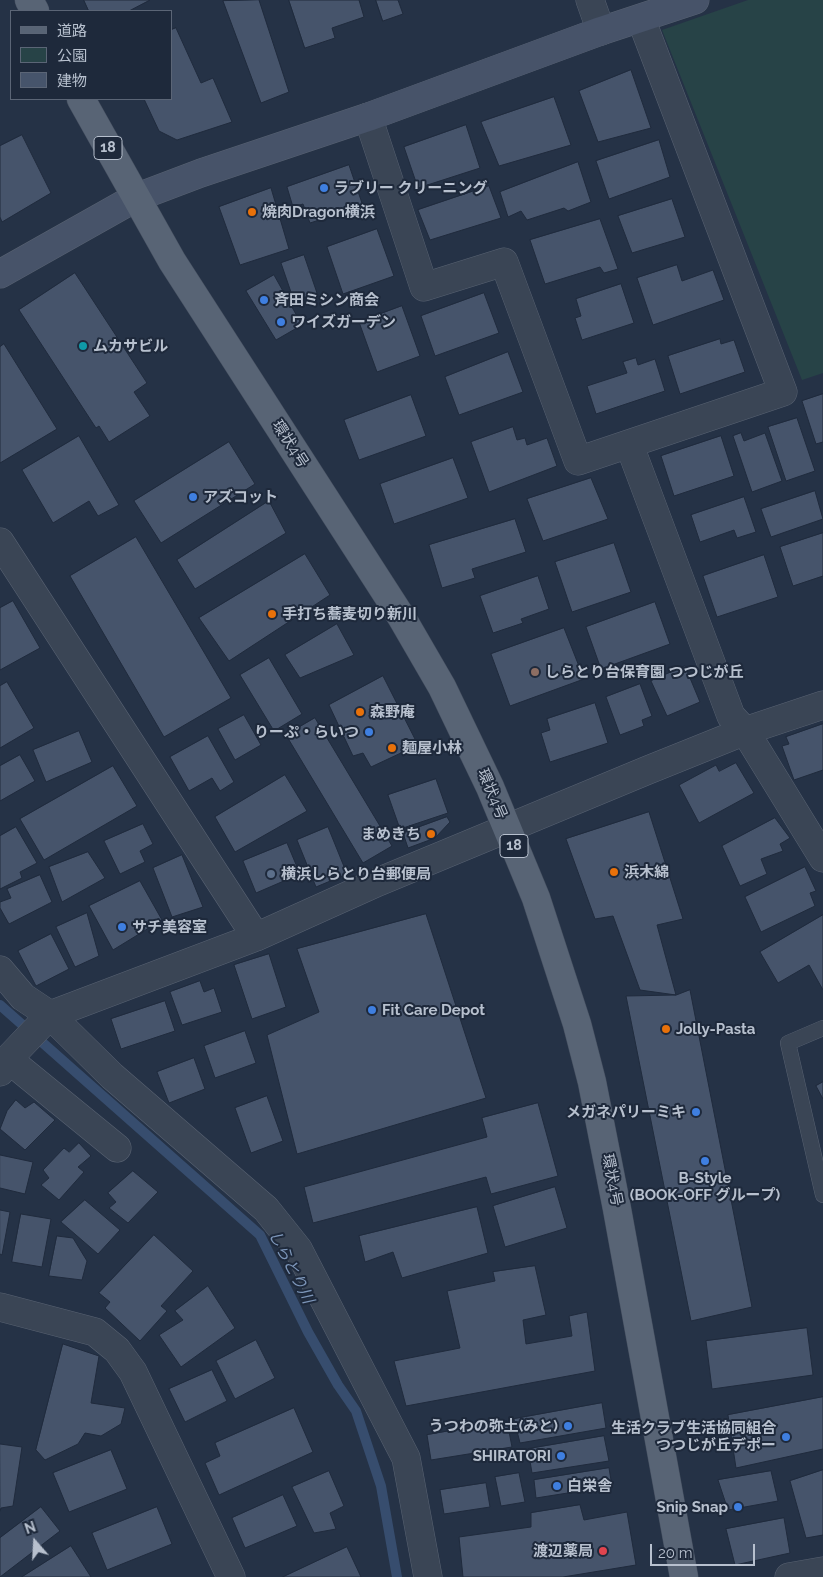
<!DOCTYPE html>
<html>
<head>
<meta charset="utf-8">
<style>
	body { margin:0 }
	#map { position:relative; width:823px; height:1577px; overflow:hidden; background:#253246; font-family:Raleway,"Noto Sans JP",sans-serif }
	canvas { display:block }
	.legend { position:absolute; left:10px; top:10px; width:162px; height:90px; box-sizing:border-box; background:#1e293b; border:1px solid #5b6576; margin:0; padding:6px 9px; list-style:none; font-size:15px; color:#b7c0ce }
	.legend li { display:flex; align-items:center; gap:10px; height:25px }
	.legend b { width:25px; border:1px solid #5b6576 }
	.north { position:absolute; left:10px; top:1517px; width:50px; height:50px; -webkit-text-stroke:4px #1e293b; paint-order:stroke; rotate:341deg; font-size:14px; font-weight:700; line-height:20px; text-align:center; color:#b7c0ce }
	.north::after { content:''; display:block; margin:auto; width:18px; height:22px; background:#b7c0ce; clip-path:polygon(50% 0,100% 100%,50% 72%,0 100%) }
	.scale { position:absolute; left:650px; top:1544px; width:105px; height:22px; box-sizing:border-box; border:2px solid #b7c0ce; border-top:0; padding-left:6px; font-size:15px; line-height:18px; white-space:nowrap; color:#b7c0ce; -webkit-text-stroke:4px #1e293b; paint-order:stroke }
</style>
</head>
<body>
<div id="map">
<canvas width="823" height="1577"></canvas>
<ul class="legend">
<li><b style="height:6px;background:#586475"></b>道路</li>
<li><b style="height:14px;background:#274347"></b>公園</li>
<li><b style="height:14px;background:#46546b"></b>建物</li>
</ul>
<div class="north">N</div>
<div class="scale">20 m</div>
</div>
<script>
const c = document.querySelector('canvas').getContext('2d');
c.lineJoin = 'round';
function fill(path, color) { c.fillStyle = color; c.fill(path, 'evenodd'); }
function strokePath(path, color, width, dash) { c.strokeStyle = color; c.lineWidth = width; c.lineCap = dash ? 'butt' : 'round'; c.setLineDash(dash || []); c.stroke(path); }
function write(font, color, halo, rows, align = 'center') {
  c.font = font + ' Raleway,"Noto Sans JP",sans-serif'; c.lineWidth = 4; c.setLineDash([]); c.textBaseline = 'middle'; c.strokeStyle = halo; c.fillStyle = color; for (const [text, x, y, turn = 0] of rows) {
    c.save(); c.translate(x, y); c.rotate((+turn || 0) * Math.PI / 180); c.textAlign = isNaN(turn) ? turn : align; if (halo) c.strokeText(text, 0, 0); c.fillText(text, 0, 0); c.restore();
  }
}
fill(new Path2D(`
	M748,0h75v373l-21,7 -140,-350z`), '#274347');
strokePath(new Path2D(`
	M0,1005l260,230 48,97 30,53 18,26 25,75 16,91`), '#374d6e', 10);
const building = new Path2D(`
	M84,0h66l-21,11h-40z
	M259,0l30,92 -28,11 -38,-102z
	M289,0h70l5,17 -32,11 3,10 -30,10z
	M376,0h22l5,14 -20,7z
	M176,28l25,55 12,-5 19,44 -55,18 -18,-9 -15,-32h27v-69z
	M631,70l20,58 -53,14 -19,-51z
	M554,97l17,48 -72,21 -18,-44z
	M466,125l14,43 -62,20 -14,-41z
	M22,135l29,58 -49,29 -2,-5v-71z
	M659,140l11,37 -61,22 -13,-38z
	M578,162l13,40 -23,9 -4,-3 -37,12 -6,-9 -13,6 -8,-25z
	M349,165l14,41 -53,17 -7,-19 -10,3 -6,-20z
	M489,186l12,32 -71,22 -12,-30z
	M271,188l18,61 -49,16 -21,-58z
	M672,199l13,38 -53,16 -14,-37z
	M600,219l18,50 -14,4 -4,-6 -55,17 -15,-44z
	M377,229l17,47 -51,18 -16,-47z
	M304,255l13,38 -23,8 -13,-38z
	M677,265l5,16 31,-11 11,30 -71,25 -16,-47z
	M75,273l72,110 -13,9 16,24 -41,26 -10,-16 -3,2 -77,-118z
	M274,275l28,50 -26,15 -30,-49z
	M621,284l13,39 -52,17 -7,-22 6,-2 -5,-17z
	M484,293l15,40 -64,23 -14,-40z
	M402,306l18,50 -43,16 -18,-50z
	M720,339l1,5 13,-4 11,32 -65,22 -12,-38z
	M4,344l53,85 -57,34v-116z
	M508,352l15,40 -64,23 -14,-38z
	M636,358l2,7 17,-6 10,32 -69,23 -9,-28 40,-13 -4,-11z
	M823,394v48l-7,2 -14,-43z
	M411,395l15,41 -67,24 -15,-40z
	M797,418l18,53 -29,10 -18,-54z
	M513,427l4,13 8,-2 2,7 20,-7 10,28 -68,26 -18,-50z
	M741,433l3,8 21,-8 17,48 -30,11 -19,-56z
	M79,436l40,69 -21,11 -9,-15 -36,22 -31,-53z
	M721,436l13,40 -60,20 -13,-40z
	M229,442l26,42 -94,59 -27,-42z
	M453,458l15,40 -74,26 -14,-40z
	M591,478l17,41 -65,22 -16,-42z
	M815,491l8,28 -52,18 -10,-28z
	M744,497l12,35 -19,6 -3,-8 -34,12 -9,-27z
	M269,501l17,32 -91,56 -18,-29z
	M515,519l11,33 -54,17 3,9 -33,10 -13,-43z
	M823,533v43l-30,10 -13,-39z
	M136,537l95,161 -67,39 -94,-161z
	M614,543l17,49 -59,20 -17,-50z
	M305,554l25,41 -101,66 -30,-43z
	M764,555l14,42 -61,20 -14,-41z
	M538,576l11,33 -28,10 2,4 -30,10 -13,-37z
	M13,601l27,47 -40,22v-62z
	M655,602l15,42 -69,25 -15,-42z
	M337,624l17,31 -54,23 -15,-23z
	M564,628l20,51 -74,27 -19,-52z
	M269,658l33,56 -28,17 -34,-56z
	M685,666l15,36 -33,14 -16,-35z
	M383,676l35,69 -47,22 -8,-14 -10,3 -24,-51z
	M7,682l27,46 -34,20v-62z
	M640,684l12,32 -10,4 2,6 -24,9 -14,-38z
	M595,703l13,40 -58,19 -9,-29 9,-3 -3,-11z
	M244,715l17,30 -26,15 -17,-31z
	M315,718l77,128 -29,17 -77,-128z
	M823,724v46l-29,10 -12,-34 7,-2 -3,-7z
	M79,731l13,31 -46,20 -13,-32z
	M208,736l26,46 -14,9 -8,-13 -23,13 -19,-34z
	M20,755l15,26 -35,20v-35z
	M736,763l18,30 -55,30 -20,-38 37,-20 3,6z
	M113,766l24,40 -93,54 -24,-41z
	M285,775l22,36 -72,41 -20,-35z
	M436,779l12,34 -48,16 -12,-34z
	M649,812l34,107 -26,6 19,70 -36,-5 -27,-74 -18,3 -29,-80z
	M447,817l3,5 -15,16 -27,10 -5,-15z
	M775,818l15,20 -10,6 3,7 -22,8 6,15 -27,12 -18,-40z
	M143,824l10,20 -13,7 5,11 -25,12 -16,-33z
	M16,827l21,36 -17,9 2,6 -22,11v-53z
	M328,827l19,47 -31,13 -19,-47z
	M287,843l13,31 -44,19 -13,-32z
	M88,852l17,26 -43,24 -13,-35z
	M182,855l21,52 -31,10 -19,-49z
	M805,867l11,24 -6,2 5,13 -54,26 -16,-35z
	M40,875l12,27 -43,22 -9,-16v-6l11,-4 -4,-9z
	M140,881l22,39 -49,30 -24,-44z
	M87,913l12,43 -24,11 -19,-40z
	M426,914l60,184 -189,56 -30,-119 52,-23 -22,-63z
	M823,915v75l-14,-25 -31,18 -18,-31z
	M51,934l18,35 -33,17 -18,-35z
	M269,954l17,53 -34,12 -18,-54z
	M200,981l4,11 10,-4 8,24 -40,13 -12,-33z
	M690,990l62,317 -61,14 -65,-325 50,-1z
	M165,1001l10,30 -54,18 -10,-30z
	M245,1031l11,32 -41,15 -11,-32z
	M194,1058l11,31 -36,14 -12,-31z
	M823,1082v17l-7,-13z
	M267,1096l16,45 -32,12 -16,-45z
	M16,1100l9,8 9,-6 21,18 -30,30 -25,-21 7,-18z
	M538,1103l20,73 -67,18 -5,-17 -173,46 -9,-36 183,-50 -5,-19z
	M79,1143l12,13 -13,11 6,5 -25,28 -18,-15 8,-7 -6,-8 21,-22 5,4z
	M0,1155l33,7 -8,32 -25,-6z
	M133,1171l25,21 -30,31 -19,-15 7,-6 -8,-9z
	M555,1187l12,41 -62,19 -12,-41z
	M85,1200l35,30 -22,24 -37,-32z
	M477,1207l11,46 -86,25 -9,-26 -28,10 -6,-26z
	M0,1210l10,2 -8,43 -2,-1z
	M21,1214l30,5 -9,48 -30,-5z
	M154,1235l39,36 -32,35 6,5 -27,30 -35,-33 5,-6 -11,-9z
	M57,1236l16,2 14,23 -5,19 -33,-4z
	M535,1266l11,49 -23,5 3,24 46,-8 -3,-20 18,-4 8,59 -189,35 -12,-45 66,-13 -13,-57 48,-10 -2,-9z
	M208,1286l27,42 -54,39 -22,-32 24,-15 -8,-9z
	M807,1328l6,47 -101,14 -6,-48z
	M256,1340l19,38 -40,21 -19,-38z
	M63,1344l36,12 -8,47 34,5 -4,16 -20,12 -16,-3 -7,11 -33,16 -9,-10z
	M212,1370l15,31 -42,21 -16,-33z
	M823,1397v52l-87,19 -8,-53z
	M602,1403l4,25 -86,15 -6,-24z
	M294,1408l19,44 -94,43 -14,-32 15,-7 -5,-13z
	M507,1421l5,26 -81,13 -4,-25z
	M604,1436l5,25 -77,12 -4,-24z
	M0,1444l22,3 -9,59 -12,2 -1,3z
	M111,1450l16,39 -58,23 -16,-39z
	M609,1468l3,18 -76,12 -2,-18z
	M823,1470v65l-17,3 -16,-57z
	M329,1471l15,35 -14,7 6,16 -22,4 -22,-46z
	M771,1471l7,30 -50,9 -10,-30z
	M519,1473l6,29 -24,4 -6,-29z
	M486,1483l4,24 -46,7 -4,-24z
	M283,1495l14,31 -52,22 -13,-30z
	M580,1505l4,15 43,-8 9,53 -73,12h-100l-4,-40 72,-10v-14z
	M41,1507l19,24 -60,46v-39z
	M157,1507l15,37 -65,26 -15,-37z
	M784,1518l6,35 -55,12 -9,-36z
	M71,1546l20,31h-69z
	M347,1547l14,30h-78z`);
fill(building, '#46546b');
strokePath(building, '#202b3d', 1);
const lane = new Path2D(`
	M823,1028l-35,15 35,152`);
const street = new Path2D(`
	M590,0l11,31
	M368,117l56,170 80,-25 74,199 205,-69 -142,-373
	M629,444l102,272 14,15 78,127
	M0,542l256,395
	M0,970l23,27 27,18 62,61 154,133 32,40 108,209 22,119
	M8,1059l109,89
	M0,1072l8,-13 42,-44 206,-78 122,-55 270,-112 97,-39 78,-26
	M0,1307l95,25 22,18 16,22 98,205
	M789,1577l34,-6`);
const secondary = new Path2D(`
	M0,274l135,-76 66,-25 167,-56 233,-86 94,-31`);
const primary = new Path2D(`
	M29,0l6,11
	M81,99l91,162 230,357 40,69 48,100 46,111 41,126 15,58 25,127 67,368`);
strokePath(lane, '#586272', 16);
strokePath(street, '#586272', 29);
strokePath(secondary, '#586272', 29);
strokePath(primary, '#434d5e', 29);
strokePath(lane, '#3a4555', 15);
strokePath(street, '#3a4555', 28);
strokePath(secondary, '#475369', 28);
strokePath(primary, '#586475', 28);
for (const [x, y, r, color] of [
	[324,188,5,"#3f7fe0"],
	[252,212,5,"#e8710a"],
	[264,300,5,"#3f7fe0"],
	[281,322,5,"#3f7fe0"],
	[83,346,5,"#0f9aa8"],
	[193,497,5,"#3f7fe0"],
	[272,614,5,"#e8710a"],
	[535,672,5,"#8d6e63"],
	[360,712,5,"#e8710a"],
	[369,732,5,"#3f7fe0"],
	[392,748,5,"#e8710a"],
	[431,834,5,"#e8710a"],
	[614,872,5,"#e8710a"],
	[271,874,5,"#5c6f8a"],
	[122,927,5,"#3f7fe0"],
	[372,1010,5,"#3f7fe0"],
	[666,1029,5,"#e8710a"],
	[696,1112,5,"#3f7fe0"],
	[705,1161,5,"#3f7fe0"],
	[568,1426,5,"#3f7fe0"],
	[786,1437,5,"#3f7fe0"],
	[561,1456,5,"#3f7fe0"],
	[557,1486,5,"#3f7fe0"],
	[738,1507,5,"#3f7fe0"],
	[603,1551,5,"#e0444e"]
]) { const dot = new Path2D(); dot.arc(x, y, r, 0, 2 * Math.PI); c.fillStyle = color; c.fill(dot); strokePath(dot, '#1e293b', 2); }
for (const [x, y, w] of [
	[108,148,28],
	[514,846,28]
]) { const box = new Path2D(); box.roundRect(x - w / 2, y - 11.5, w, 23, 4); c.fillStyle = '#1e293b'; c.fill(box); strokePath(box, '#b7c0ce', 1); }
write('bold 14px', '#b7c0ce', null, [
	["18",108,148],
	["18",514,846]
]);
write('bold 15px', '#b7c0ce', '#1e293b', [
	["ラブリー クリーニング",334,188],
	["焼肉Dragon横浜",262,212],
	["斉田ミシン商会",274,300],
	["ワイズガーデン",291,322],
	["ムカサビル",93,346],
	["アズコット",203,497],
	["手打ち蕎麦切り新川",282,614],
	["しらとり台保育園 つつじが丘",545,672],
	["森野庵",370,712],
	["りーぷ・らいつ",359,732,"right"],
	["麺屋小林",402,748],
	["まめきち",421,834,"right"],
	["浜木綿",624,872],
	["横浜しらとり台郵便局",281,874],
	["サチ美容室",132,927],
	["Fit Care Depot",382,1010],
	["Jolly-Pasta",676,1029],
	["メガネパリーミキ",686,1112,"right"],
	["B-Style",705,1178,"center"],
	["(BOOK-OFF グループ)",705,1195,"center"],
	["うつわの弥土(みと)",558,1426,"right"],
	["生活クラブ生活協同組合",776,1428,"right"],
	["つつじが丘デポー",776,1445,"right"],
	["SHIRATORI",551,1456,"right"],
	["白栄舎",567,1486],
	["Snip Snap",728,1507,"right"],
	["渡辺薬局",593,1551,"right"]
], 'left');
write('15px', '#b7c0ce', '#1e293b', [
	["環状4号",290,444,57],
	["環状4号",492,794,67],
	["環状4号",612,1180,79]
]);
write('italic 16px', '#7c95b8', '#1e293b', [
	["しらとり川",291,1267,63]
]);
</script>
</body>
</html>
